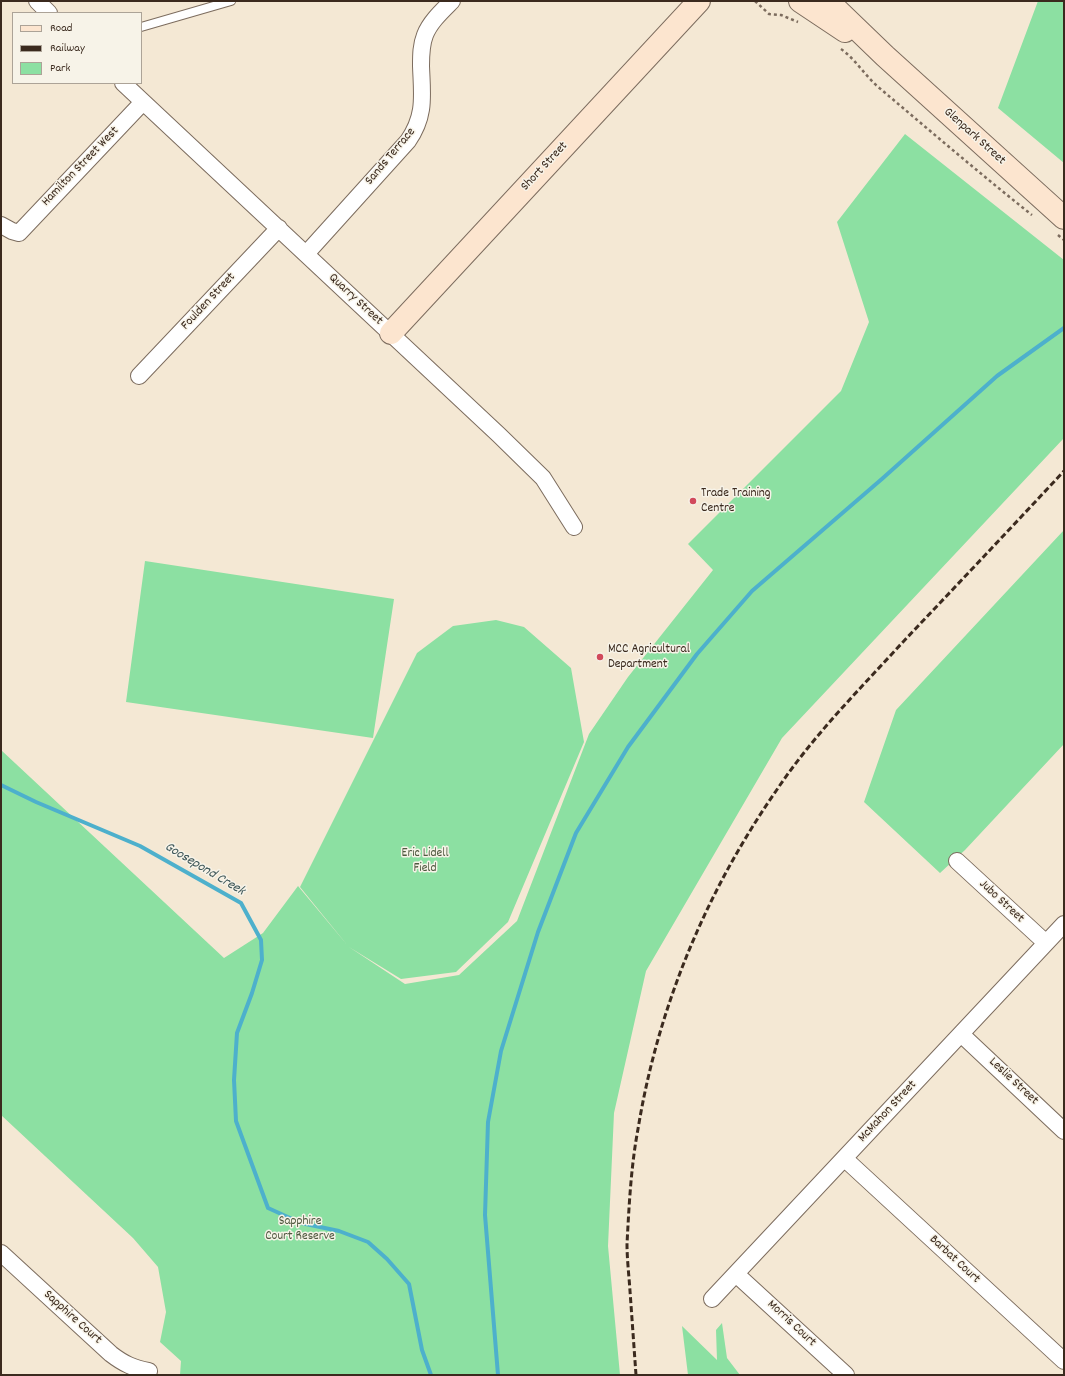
<!DOCTYPE html>
<html>
<head>
<meta charset="utf-8">
<style>
	body { margin:0 }
	#map { position:relative; width:1065px; height:1376px; overflow:hidden; background:#f4e8d4; font-family:Dekko,sans-serif }
	canvas { display:block }
	.frame { position:absolute; inset:0; border:2px solid #3b2a1e; pointer-events:none }
	.legend { position:absolute; left:12px; top:12px; width:130px; height:72px; box-sizing:border-box; background:#f7f3e8; border:1px solid #aca397; margin:0; padding:5px 7px; list-style:none; font-size:12px; color:#3b2a1e }
	.legend li { display:flex; align-items:center; gap:8px; height:20px }
	.legend b { width:20px; border:1px solid #aca397 }
</style>
</head>
<body>
<div id="map">
<canvas width="1065" height="1376"></canvas>
<div class="frame"></div>
<ul class="legend">
<li><b style="height:5px;background:#fce5cf"></b>Road</li>
<li><b style="height:5px;background:#3b2a1e"></b>Railway</li>
<li><b style="height:11px;background:#8ce0a2"></b>Park</li>
</ul>
</div>
<script>
const c = document.querySelector('canvas').getContext('2d');
c.lineJoin = 'round';
function fill(path, color) { c.fillStyle = color; c.fill(path, 'evenodd'); }
function strokePath(path, color, width, dash) { c.strokeStyle = color; c.lineWidth = width; c.lineCap = dash ? 'butt' : 'round'; c.setLineDash(dash || []); c.stroke(path); }
function write(font, color, halo, rows, align = 'center') {
  c.font = font + ' Dekko,sans-serif'; c.lineWidth = 3; c.setLineDash([]); c.textBaseline = 'middle'; c.strokeStyle = halo; c.fillStyle = color; for (const [text, x, y, turn = 0] of rows) {
    c.save(); c.translate(x, y); c.rotate((+turn || 0) * Math.PI / 180); c.textAlign = isNaN(turn) ? turn : align; if (halo) c.strokeText(text, 0, 0); c.fillText(text, 0, 0); c.restore();
  }
}
fill(new Path2D(`
	M1038,1h26v162l-66,-55z
	M905,134l159,126v178l-282,300 -136,233 -32,142 -6,133 12,129h-440l1,-14 -21,-19 6,-30 -8,-45 -25,-29 -132,-123v-365l223,208 39,-25 35,-47 50,60 -48,-59 117,-234 36,-27 43,-6 28,7 47,41 13,74 -76,180 -52,50 -55,7 -52,-32 56,37 54,-9 58,-54 72,-187 39,-57 85,-107 -25,-26 153,-153 28,-69 -32,-100z
	M1064,530v214l-99,106 -25,23 -76,-71 32,-92z
	M145,561l249,38 -21,139 -247,-36z
	M722,1323l5,35 13,17h-52l-6,-49 35,34 -1,-30z`), '#8ce0a2');
strokePath(new Path2D(`
	M1,785l35,17 104,44 101,57 20,37 1,20 -10,33 -15,40 -3,47 2,41 32,87 33,15 38,8 29,11 19,17 22,25 13,66 9,25
	M498,1375l-13,-160 3,-93 13,-71 37,-119 38,-99 52,-86 69,-93 55,-63 131,-113 114,-102 67,-48`), '#4db0cc', 4);
const lane = new Path2D(`
	M141,27l90,-26`);
const street = new Path2D(`
	M37,1l12,12
	M123,83l376,352 44,43 31,49
	M1,225l11,6 7,2 124,-131
	M306,254l102,-113c18,-26 14,-46 13,-75 0,-11 0,-21 4,-31 5,-13 17,-24 27,-34
	M139,376l140,-148
	M957,861l89,82
	M961,1034l103,97
	M845,1159l219,202
	M1,1253l110,101c13,10 22,14 38,17
	M736,1274l110,101
	M712,1299l352,-375`);
const secondary = new Path2D(`
	M800,1l45,30
	M828,1l57,55 179,162
	M391,333l308,-332`);
strokePath(lane, '#7c6c5e', 10);
strokePath(street, '#7c6c5e', 18);
strokePath(secondary, '#7c6c5e', 24);
strokePath(new Path2D(`
	M755,1l14,13 12,1 17,7
	M841,49c14,10 23,25 36,37 51,43 102,87 155,129
	M1058,235l6,5`), '#7c6c5e', 2.5, [3, 3]);
strokePath(lane, '#fff', 8);
strokePath(street, '#fff', 16);
strokePath(secondary, '#fce5cf', 22);
strokePath(new Path2D(`
	M636,1375c-2,-28 -4,-56 -6,-84 -1,-15 -3,-32 -3,-47 2,-38 4,-78 11,-115 20,-122 68,-237 138,-338 36,-54 82,-100 126,-148 54,-57 108,-114 162,-172`), '#3b2a1e', 3, [6, 3]);
for (const [x, y, r, color] of [
	[693,501,4,"#d1495b"],
	[600,657,4,"#d1495b"]
]) { const dot = new Path2D(); dot.arc(x, y, r, 0, 2 * Math.PI); c.fillStyle = color; c.fill(dot); strokePath(dot, '#f7f3e8', 1.5); }
write('13px', '#3b2a1e', '#f7f3e8', [
	["Glenpark Street",974,137,42],
	["Sands Terrace",391,157,-50],
	["Hamilton Street West",81,167,-46],
	["Short Street",545,167,-47],
	["Quarry Street",355,300,43],
	["Foulden Street",209,302,-47],
	["Jubo Street",1001,902,43],
	["Leslie Street",1013,1082,43],
	["McMahon Street",888,1112,-47],
	["Barbat Court",954,1260,43],
	["Sapphire Court",72,1318,42],
	["Morris Court",791,1324,43]
]);
write('13px', '#3b2a1e', '#f7f3e8', [
	["Trade Training",701,494],
	["Centre",701,509],
	["MCC Agricultural",608,650],
	["Department",608,665]
], 'left');
write('13px', '#4f583f', '#f7f3e8', [
	["Eric Lidell",425,854],
	["Field",425,869],
	["Sapphire",300,1222],
	["Court Reserve",300,1237]
]);
write('italic 14px', '#41595b', '#f7f3e8', [
	["Goosepond Creek",204,870,31]
]);
</script>
</body>
</html>
